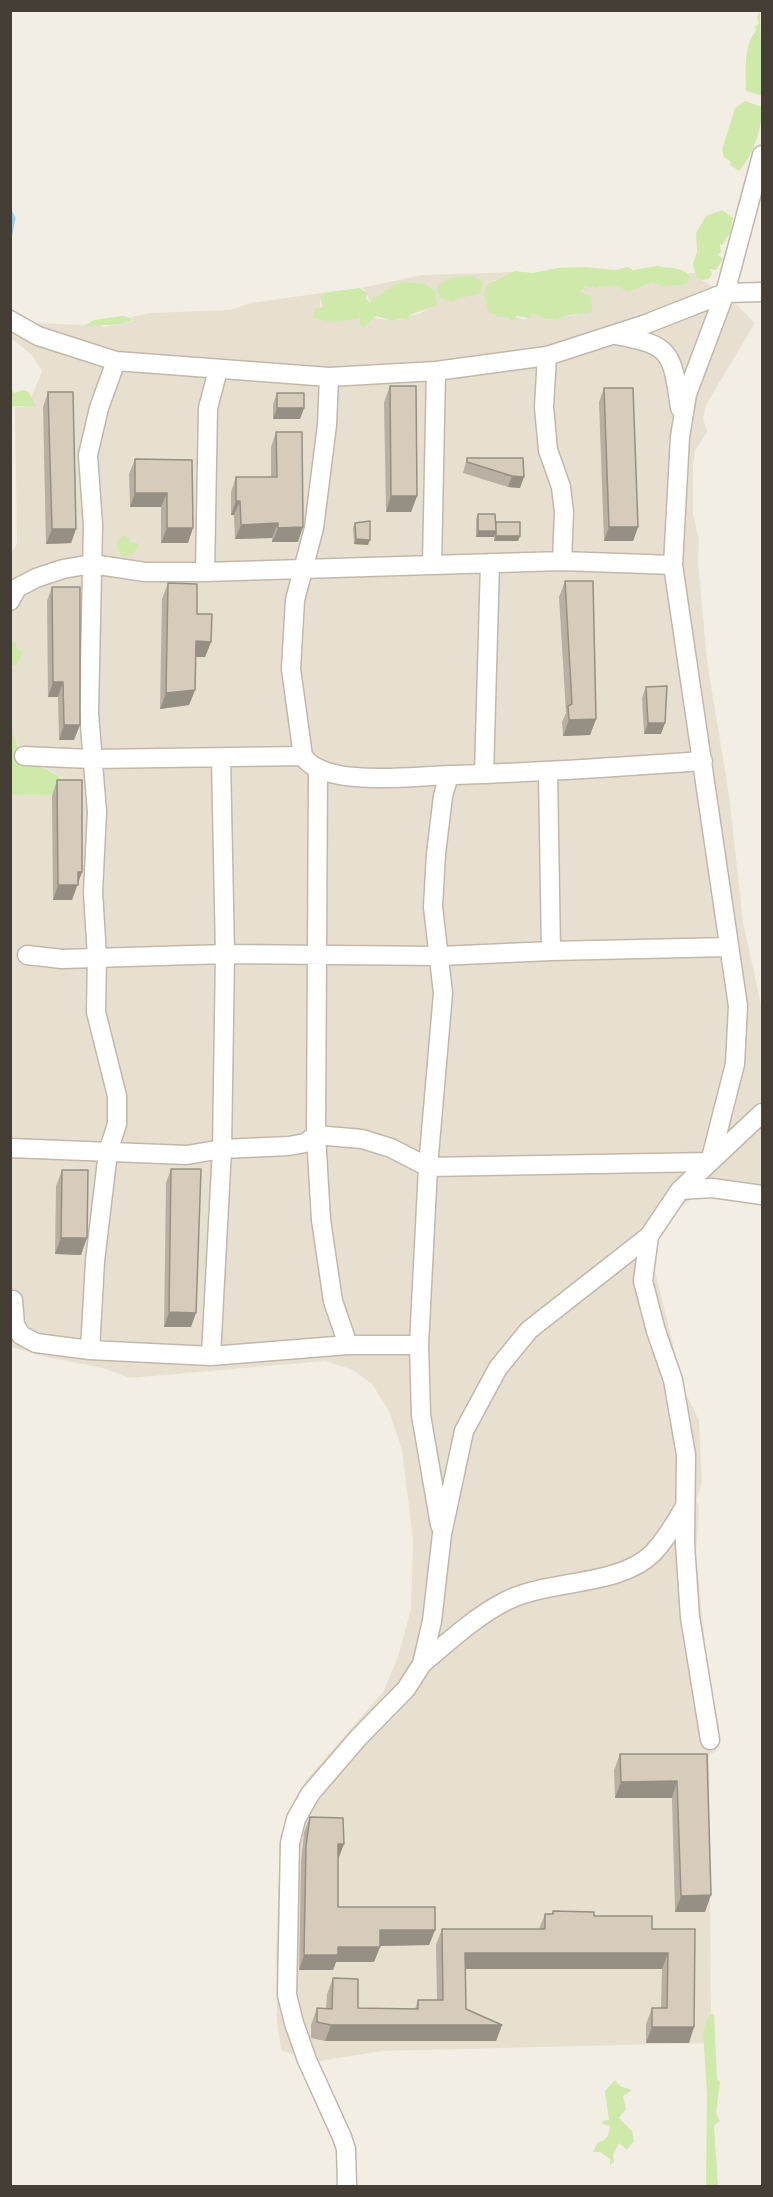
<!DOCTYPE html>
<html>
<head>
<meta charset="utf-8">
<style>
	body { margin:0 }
	#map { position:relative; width:773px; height:2197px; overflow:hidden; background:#f3eee4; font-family:Helvetica,sans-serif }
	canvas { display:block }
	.frame { position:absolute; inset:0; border:12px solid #453e34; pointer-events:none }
</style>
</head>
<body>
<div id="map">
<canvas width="773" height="2197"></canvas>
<div class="frame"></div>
</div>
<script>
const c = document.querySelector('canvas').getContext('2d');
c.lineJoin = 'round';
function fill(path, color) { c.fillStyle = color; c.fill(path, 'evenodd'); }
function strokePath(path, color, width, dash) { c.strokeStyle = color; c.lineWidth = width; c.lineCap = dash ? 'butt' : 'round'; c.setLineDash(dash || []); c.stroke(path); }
fill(new Path2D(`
	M514,272l-21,9 -7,20 1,7 7,7 32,4 7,-6 12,6 13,1 6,-4 13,-1 10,-20 -6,-5 5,-4h29l14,6 24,-10 16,4 15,-2 5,-5v-6h5l2,4 29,16 30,30 -49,82 -3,13 4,14 -12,19 -2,14v49l6,25 -1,23 9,99 22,134 14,127 19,88v193l-39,-5h-31l-14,12 -22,33 -2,24 30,123 15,30 3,63 -5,16 2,12 -3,44 15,148 8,21 -3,27 -7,4 2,259 -5,6 -3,11 2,12 -323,8 -63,10 -12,-1 -26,-10 -4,-30 -1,-61 4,-122 10,-28 17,-30 76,-87 15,-35 13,-48 2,-69 -11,-91 -13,-38 -17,-27 -19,-14 -28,-9 -195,17 -27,-10 -57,-11 -35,-10v-552l41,1 11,-18 -39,-22 -13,-25 -1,-176 7,-11 -2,-137h20l-4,-5 1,-6 10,-25 -10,-16 -21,-17v-5l24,-10 51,2v2l14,-3 4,3 26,-5 4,-3 -3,-2 19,-4 80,-3 21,-7 77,-11 -8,8 1,19 14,1 25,-5 33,6 28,-8 9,-6 5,-16 -5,-4 -33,-4 -8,8 -4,-2 -3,6 -11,8 -7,-14 -4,-1 63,-13z`), '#e7e0d1');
fill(new Path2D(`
	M760,11l2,82 -2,2 -14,-4c0,-19 -3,-45 10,-60l-1,-4 4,-4 -2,-6z
	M745,101l17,6c1,21 -10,50 -23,64l-9,-6 1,-3 -7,-5 -2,-7 13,-42z
	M722,210l11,8 -3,15 -7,11 -3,1 1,8 -4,1 6,5 -7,11 -6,-1 2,5 -3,5 -7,1 -6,-3 -3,-13 4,-12 -1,-19 10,-17z
	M657,266c13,3 24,0 33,10l-3,8 -24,3 -10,-5 -24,10 -14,-6 -20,2 -2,-2 -3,2 -4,-2 -5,5 10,6 1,15 -28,4 -6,4 -13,-1 -12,-6 -3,5 -13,-2 -5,6 -4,-5h-10l-10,-6 -4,-17 4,-10 27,-13 18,2 25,-5 26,-1 32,3 12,-3 5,3z
	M475,277l8,5 -3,12 -22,4 -5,4 -13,-4 -3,-8c5,-14 25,-14 38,-13z
	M405,282l20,2 10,7 2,14 -27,10 -2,5 -5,-2 -10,3 -17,-5 -13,12 -3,-3v-10l-3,4 -24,3 -20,-4 2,-9 7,-2 -1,-11 7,-4 32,-4 7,5 -1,5 4,5 3,-6 9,-2 3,-6 4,1 5,-6z
	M123,316l11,3c-14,9 -34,4 -48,8v-2l8,-5z
	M12,390l2,3 9,-3 6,2 7,15 -23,-1 -2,3z
	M123,535l7,3v5h8l-4,11 -12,3 -6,-13z
	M11,642l5,1v4l7,5 -7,14 -5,-2z
	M11,731c5,7 6,18 13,25 19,16 38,14 52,40l-65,-1z
	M711,2014l3,1 3,64 3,3 -4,31 4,8 -6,5 4,60h-12l1,-91 -4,-64 3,-11z
	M615,2080l5,6 12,4 -9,6 3,13 -7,9 13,13 2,10 -7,9 -8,-7 -6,12 1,7 -4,3v-6l-10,-7h-7l4,-9c10,-3 12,-7 13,-17l-8,-2 1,-3 6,-1 -4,-29z`), '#cee9aa');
strokePath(new Path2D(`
	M10,212l3,6 -3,16`), '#9dd1f2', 5);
const minor = new Path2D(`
	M10,320l28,16 78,25 213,16 107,-6 111,-15 99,-32 79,-31 37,-1
	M615,335c57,10 57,17 65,73
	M547,356l-3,51 4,43 13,37 3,25 -2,49
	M432,565l4,-194
	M205,572l3,-164 10,-38
	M10,601l7,-13 19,-10 27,-9 29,-5 53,8h60l357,-11 111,4
	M24,756l67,3 212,-3c9,15 36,20 53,21 32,3 64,-1 96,-2 84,-2 167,-8 251,-14
	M303,756l-12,-87 4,-69 19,-72 13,-103 2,-48
	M318,769l-2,366 5,85 12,81 15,44
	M548,773l3,178
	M484,774l6,-211
	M27,955l35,4 163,-5 215,2 111,-5 178,-4
	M10,1148l177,7 35,-6 67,-3 16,-3 11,-8 46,4 29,9 37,19 282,-5 52,-49
	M680,1190l32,-2 50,7
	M649,1236l-6,45 13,50 17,49 13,75 -1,89 5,73 20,123
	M13,1300l2,25 6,10 15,8 54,7 121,6 137,-11h71l2,70 19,110
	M419,1345l9,-178 15,-174 -10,-86 3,-53 7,-58 6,-21
	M90,1350l5,-89 13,-109 9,-28v-28l-21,-84 1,-56 -4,-64 4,-80 -8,-99 4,-188 -5,-70 11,-47 17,-47
	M211,1356l11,-207 3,-195 -4,-196
	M422,1664c26,-22 54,-48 84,-63 43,-22 113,-14 147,-48 13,-14 22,-29 31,-45
	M347,2186l-1,-37 -4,-12 -35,-77 -13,-37 -7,-28 3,-152 6,-24 14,-25 49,-57 47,-48 16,-25 10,-43 10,-87 22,-103 34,-63 31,-38 120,-94 31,-46 30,-28 25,-98 3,-58 -65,-441 7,-128 7,-43 38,-101 37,-138`);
strokePath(minor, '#c1b8a9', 21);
strokePath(minor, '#fff', 18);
fill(new Path2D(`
	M390,386l27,110 -6,16h-25l-2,-110z
	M604,388l34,139 -5,14h-29l-5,-139z
	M48,392l28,137 -5,14 -25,1 -3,-137z
	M277,393l27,15 -4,11h-27v-15z
	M276,432l22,110h-26v-4l-37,1 -1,-24h-3v-23l5,-15h35v-30z
	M467,458h56l-3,30 -12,-1 -45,-14z
	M135,459l57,1 -4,83h-27v-36h-31l-1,-33z
	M478,514l18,8 24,14 -2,5h-24v-4h-18v-18z
	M355,523l13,22 -14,-1 -1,-16z
	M565,581l31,138 -6,16 -27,1 -1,-14 4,-9 -7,-116z
	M168,583l29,31 14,28 -6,15h-10v33l-6,15 -29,4 2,-110z
	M52,587l22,153h-15l-1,-43h-10l-1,-96z
	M646,687l15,47h-17l-2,-36z
	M57,780l25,92 -10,28h-19l-1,-104z
	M171,1169l20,158h-27l2,-144z
	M62,1170l19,85 -26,-1 1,-68z
	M620,1754h87l-2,158h-30l-3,-114h-57l-1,-28z
	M310,1817l28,43v47l97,23 -6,15 -49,1 -6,16h-38l-3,8h-34l2,-108 3,-30z
	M553,1911l41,5 58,13h43l-6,114h-43v-19l6,-16h9l1,-39h-197l1,40 36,16 -6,16h-171l-14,-3v-13l6,-17 9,1 1,-15 6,-16 25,30 57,1 3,-9h19l-1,-55 6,-16h97l6,-15h7z`), '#b9afa2');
fill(new Path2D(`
	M277,408h27l-4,11h-27z
	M512,476l12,1 -4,11 -12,-1z
	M135,493h32l-6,14h-31z
	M391,496h26l-6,16h-25z
	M236,501h4l-6,14h-3z
	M278,523l-6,15 -37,1 6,-14z
	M303,527l-5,15h-26l6,-14z
	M609,527h29l-5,14h-29z
	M167,528h26l-5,15h-27z
	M52,529h24l-5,14 -25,1z
	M478,531h18l-2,6h-18z
	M496,536h24l-2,5h-24z
	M356,539l14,1 -2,5 -14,-1z
	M196,641l15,1 -6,15h-15z
	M53,682h10l-5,15h-10z
	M195,690l-6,15 -29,4 6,-16z
	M596,719l-6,16 -27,1 6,-16z
	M648,723h17l-4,11h-17z
	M64,725h16l-6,15h-15z
	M78,872h4l-10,28h-19l5,-15z
	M61,1238h26l-6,17 -26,-1z
	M169,1312l27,1 -5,14h-27z
	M677,1781l-5,17h-57l6,-16z
	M338,1844h6l-6,16z
	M711,1895l-6,17h-30l6,-16z
	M380,1930h55l-6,15 -55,1z
	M338,1947h42l-6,15h-38l-3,8h-34l5,-15z
	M465,1953h203l-6,16h-203z
	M331,2025h171l-6,16h-171z
	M652,2027h42l-5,16h-43z`), '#968f84');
const building = new Path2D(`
	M390,386h26l1,110h-26z
	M604,388h29l5,139h-29z
	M48,392h25l3,137h-24z
	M277,393h27v15h-27z
	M276,432h26l1,95 -25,1v-5l-37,2 -1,-24h-4v-24h41z
	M467,458h56l1,19 -12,-1 -45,-14z
	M135,459l57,1 1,68h-26v-35h-32z
	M478,514h17l1,17h-18z
	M370,521v19l-14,-1 -1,-16z
	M496,522h24v14h-24z
	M565,581h28l3,138 -27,1 -1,-14 4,-2z
	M168,583l29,1v30h15l-1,28 -15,-1 -1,49 -29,3z
	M52,587h28v138h-16l-1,-43h-10z
	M667,686l-2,37h-17l-2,-36z
	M57,780h25v92h-4v13h-20z
	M171,1169h30l-5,144 -27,-1z
	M62,1170h26l-1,68h-26z
	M620,1754h87l4,141 -30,1 -4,-115 -56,1z
	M310,1817l33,1 1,26h-6v63h97v23h-55v17h-42v8h-34l2,-109z
	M553,1911l41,1v4h58v13h43l-1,98h-42v-19h15l1,-55h-203l1,56 36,16h-171l-14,-3v-14l15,1 1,-31 25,1v29l60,1v-9h25l-1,-71h103v-15h8z`);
fill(building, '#d7ccbc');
strokePath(building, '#968f84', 1.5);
</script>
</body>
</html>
